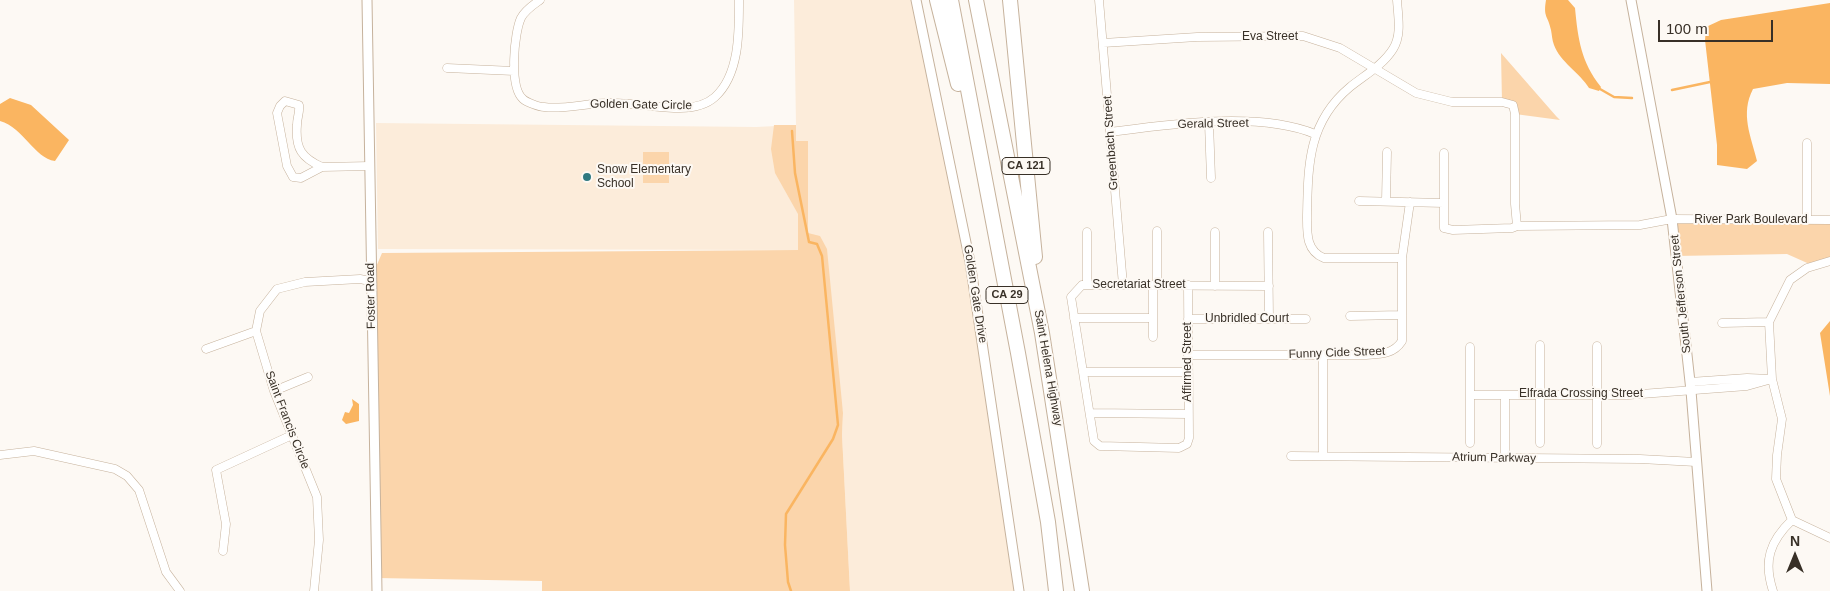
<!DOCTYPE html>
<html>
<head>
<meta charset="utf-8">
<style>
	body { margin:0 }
	#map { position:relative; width:1830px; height:591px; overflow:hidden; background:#fdf9f4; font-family:Helvetica,sans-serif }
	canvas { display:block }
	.north { position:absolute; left:1770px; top:531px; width:50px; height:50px; -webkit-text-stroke:4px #fdf9f4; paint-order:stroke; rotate:0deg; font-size:14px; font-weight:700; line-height:20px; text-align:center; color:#383027 }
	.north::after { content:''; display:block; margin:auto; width:18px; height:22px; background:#383027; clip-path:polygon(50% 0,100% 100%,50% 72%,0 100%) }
	.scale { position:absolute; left:1658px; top:20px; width:115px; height:22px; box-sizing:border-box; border:2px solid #383027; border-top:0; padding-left:6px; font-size:15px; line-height:18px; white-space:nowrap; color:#383027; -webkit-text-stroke:4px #fdf9f4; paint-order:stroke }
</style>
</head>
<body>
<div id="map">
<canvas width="1830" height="591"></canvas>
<div class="north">N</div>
<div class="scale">100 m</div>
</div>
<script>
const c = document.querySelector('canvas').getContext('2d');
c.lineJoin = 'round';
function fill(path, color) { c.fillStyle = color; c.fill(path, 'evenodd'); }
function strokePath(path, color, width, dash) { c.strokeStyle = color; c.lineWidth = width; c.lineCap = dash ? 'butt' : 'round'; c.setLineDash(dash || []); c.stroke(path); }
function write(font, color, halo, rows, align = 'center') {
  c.font = font + ' Helvetica,sans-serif'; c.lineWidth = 4; c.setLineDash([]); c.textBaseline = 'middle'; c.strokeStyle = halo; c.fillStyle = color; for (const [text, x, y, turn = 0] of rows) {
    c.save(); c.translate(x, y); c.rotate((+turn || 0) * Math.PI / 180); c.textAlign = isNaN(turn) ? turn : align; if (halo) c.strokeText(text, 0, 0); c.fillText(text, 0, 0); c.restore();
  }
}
fill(new Path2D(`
	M794,0h122l44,208 59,383h-169l-8,-156 1,-22 -35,-179v-92h-12l3,108 -421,-1 -2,-126 380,4 40,-2z`), '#fcecda');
fill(new Path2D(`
	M1501,53l55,63 4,4 -45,-6 -2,-9 -11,-3z
	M774,125h22v16h12v92l12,3 7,13 16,164 -1,22 8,156h-308v-10l-165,-3 -7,-297 12,-28 416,-3v-36l-23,-41 -4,-24z
	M643,152h26v14l-26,1z
	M669,168v15h-26v-14z
	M1672,219l158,1v41l-16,5 -27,-12 -111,2z`), '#fbd5ab');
fill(new Path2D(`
	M1546,0h22l7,8c3,31 6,54 26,79l-2,4 -10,-3c-9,-15 -29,-26 -35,-43 -2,-5 -2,-10 -3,-15 -3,-15 -8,-12 -5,-30z
	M1830,3v81l-43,-1 -34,6c-13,25 -2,47 4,72l-10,8 -30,-4v-20l-12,-105 1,-13 15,-7z
	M10,98l21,7 38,35 -14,21c-21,-3 -31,-33 -55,-40v-17z
	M1830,321v75l-10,-63z
	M352,399l7,5v17l-13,3 -4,-4 3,-8 4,1 4,-8z`), '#fab561');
strokePath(new Path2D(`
	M1600,89l14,8 18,1
	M1672,90l38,-8
	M791,591l-3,-9 -3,-37 1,-31 47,-75 5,-14 -16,-169 -5,-12 -8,-2 -14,-69 -3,-42`), '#fab561', 2.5);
const minor = new Path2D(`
	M540,0c-7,5 -15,10 -19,18 -7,15 -12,69 2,81 3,3 16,8 21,8 18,3 44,-4 64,-4 24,-1 48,5 72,5 12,0 26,-3 35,-11 25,-23 24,-66 24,-97
	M1099,0l24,285
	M1397,0c1,16 5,35 -4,49 -10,16 -28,26 -43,38 -42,35 -42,78 -43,129 0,17 -1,35 17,42h78
	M1103,43l94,-6 106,-1 37,12 76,45 36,9h50l11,3 2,9v90l2,22 123,-1 32,-6 158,1
	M447,68l67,3
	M1209,123l2,55
	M1110,132c61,-8 149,-21 205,2
	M1807,143v77
	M1444,153v75l9,2 59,-2 5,-2
	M322,167c-20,-9 -27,-18 -25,-42 0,-8 3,-12 2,-20l-14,-4 -5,5 -3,7 10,53 6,11 8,1 21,-11 48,-1
	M1359,201l85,2
	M1386,201l1,-49
	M1087,232v53
	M1268,232l1,87
	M1153,285v52
	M1157,285v-54
	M1188,285l1,153 -2,6 -8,4 -79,-2 -6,-5 -23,-144 11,-12 187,1
	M1215,286v-54
	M1350,316l52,-1
	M1074,318h79
	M1188,319h118
	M1722,323l47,-1
	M1540,345v98
	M206,349l50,-18
	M1188,355h176c15,-1 29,0 38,-14v-83l8,-56
	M1083,372h105
	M274,391l34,-14
	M1470,395h158l119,-9 25,-7 -25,-1 -57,4
	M1090,413l98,1
	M1470,443v-96
	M1597,444v-98
	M0,455l34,-4 81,18 12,7 12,14 27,82 14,19
	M1291,456l349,3 56,3
	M1323,456v-101
	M1505,458v-63
	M1792,520l-16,-41 1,-24 5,-36 -10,-40 -3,-57 21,-42 17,-12 23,-7
	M1792,520l38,18
	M223,551l3,-27 -10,-54 76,-35
	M314,591l5,-51 -2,-43 -43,-106 -18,-60 4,-20 17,-22 28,-7 55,-3 10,2
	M1773,591c-10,-30 -3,-50 19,-71`);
const tertiary = new Path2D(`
	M367,0l10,591
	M916,0l54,262 49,329
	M1631,0l41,219 19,172 16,200`);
const motorway = new Path2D(`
	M937,0l21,84
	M951,0l67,353 30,169 8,69
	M976,0l66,333 40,258
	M1010,0l25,257`);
strokePath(minor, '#c6b29c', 9);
strokePath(tertiary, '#c6b29c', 11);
strokePath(motorway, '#c6b29c', 16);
strokePath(minor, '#fff', 8);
strokePath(tertiary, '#fff', 9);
strokePath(motorway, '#fff', 14);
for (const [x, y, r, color] of [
	[587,177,5,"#307980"]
]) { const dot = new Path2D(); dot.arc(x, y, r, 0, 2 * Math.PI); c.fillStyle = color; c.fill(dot); strokePath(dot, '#fdf9f4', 2); }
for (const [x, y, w] of [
	[1026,166,48],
	[1007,295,42]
]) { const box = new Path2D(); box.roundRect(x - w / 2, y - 8.5, w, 17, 4); c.fillStyle = '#fdf9f4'; c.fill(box); strokePath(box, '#383027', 1); }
write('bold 11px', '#383027', null, [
	["CA 121",1026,166],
	["CA 29",1007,295]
]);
write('12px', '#383027', '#fdf9f4', [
	["Eva Street",1270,37],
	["Golden Gate Circle",641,105,1],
	["Gerald Street",1213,124,-1],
	["Greenbach Street",1111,143,-94],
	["River Park Boulevard",1751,220],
	["Secretariat Street",1139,285],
	["Golden Gate Drive",975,294,81],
	["South Jefferson Street",1681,294,-96],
	["Foster Road",371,296,-91],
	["Unbridled Court",1247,319],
	["Funny Cide Street",1337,353,-2],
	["Affirmed Street",1188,362,-90],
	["Saint Helena Highway",1048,368,80],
	["Elfrada Crossing Street",1581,394],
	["Saint Francis Circle",287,420,69],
	["Atrium Parkway",1494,458,1]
]);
write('12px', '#383027', '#fdf9f4', [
	["Snow Elementary",597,170],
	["School",597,184]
], 'left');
</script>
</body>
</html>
